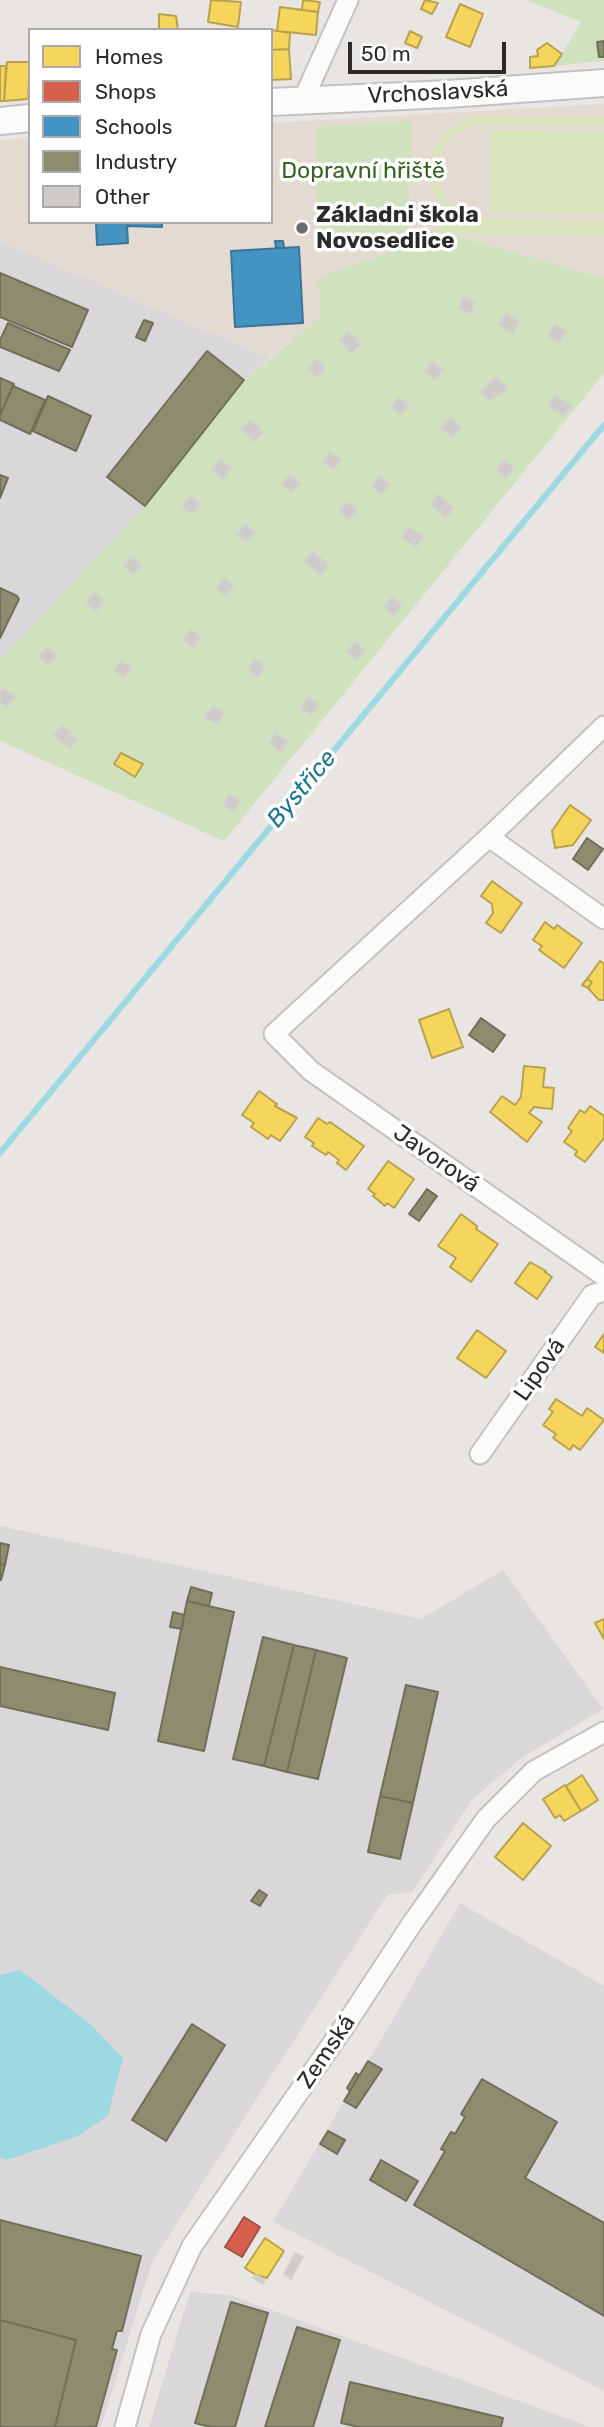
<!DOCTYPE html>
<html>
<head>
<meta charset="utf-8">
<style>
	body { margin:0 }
	#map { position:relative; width:604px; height:2427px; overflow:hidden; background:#e9e5e2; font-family:Rubik,sans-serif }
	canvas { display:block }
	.legend { position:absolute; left:28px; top:28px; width:245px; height:196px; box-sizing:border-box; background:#fff; border:2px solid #aaa; margin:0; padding:9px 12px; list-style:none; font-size:21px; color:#2b2b2b }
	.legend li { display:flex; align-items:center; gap:14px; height:35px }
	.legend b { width:35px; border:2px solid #aaa }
	.scale { position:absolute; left:348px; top:42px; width:158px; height:32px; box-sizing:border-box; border:4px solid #2b2b2b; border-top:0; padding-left:9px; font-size:21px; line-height:24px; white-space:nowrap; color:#2b2b2b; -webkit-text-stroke:5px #fff; paint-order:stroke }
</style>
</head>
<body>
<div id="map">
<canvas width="604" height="2427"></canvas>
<ul class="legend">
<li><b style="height:19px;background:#f6d55c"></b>Homes</li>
<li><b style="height:19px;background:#d6604d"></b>Shops</li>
<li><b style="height:19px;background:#4393c3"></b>Schools</li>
<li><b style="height:19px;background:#8c8c6e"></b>Industry</li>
<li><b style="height:19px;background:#cecbc9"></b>Other</li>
</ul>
<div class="scale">50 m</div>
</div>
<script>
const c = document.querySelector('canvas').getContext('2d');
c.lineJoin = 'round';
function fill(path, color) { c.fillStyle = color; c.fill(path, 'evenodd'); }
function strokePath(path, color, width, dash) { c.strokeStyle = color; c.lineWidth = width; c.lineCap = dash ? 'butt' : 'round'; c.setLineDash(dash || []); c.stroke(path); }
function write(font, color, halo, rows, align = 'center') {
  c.font = font + ' Rubik,sans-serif'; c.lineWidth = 7; c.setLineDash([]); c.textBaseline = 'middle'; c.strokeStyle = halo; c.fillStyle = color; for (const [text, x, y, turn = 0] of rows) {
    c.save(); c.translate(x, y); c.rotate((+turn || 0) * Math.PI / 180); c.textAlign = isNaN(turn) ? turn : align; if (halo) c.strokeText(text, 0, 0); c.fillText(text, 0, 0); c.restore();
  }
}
fill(new Path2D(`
	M0,241l269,117 -25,22 -99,126 -145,154z
	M0,1526l421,93 82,-49 100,139 -83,50 -49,42 -59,91 -24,3 -8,11 -228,356 -51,165h-101z
	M460,1903l144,83v405l-331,-169 77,-131 -3,-3 9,-15 4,1 21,-34z
	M190,2292l40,3 360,132h-441z`), '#d9d7d9');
fill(new Path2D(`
	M604,104v174l-157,-45 -125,84 -53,41 -269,-117v-101l30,-2v84h241v-99z`), '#e3dbd1');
fill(new Path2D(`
	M526,0h78v61l-49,5 26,-44z
	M412,121l-5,113 -89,3 -2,-110z
	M447,233l157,45v95l-380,468 -224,-100v-81l145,-154 99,-126 77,-63 -3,-40z`), '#d0e1be');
fill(new Path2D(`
	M480,116l124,2v8l-121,-2c-57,5 -61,79 -6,94l127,3v15l-167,-3v-15h17c-41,-35 -28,-92 26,-102z
	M491,130l113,2v82l-114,-2z`), '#dae4bc');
fill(new Path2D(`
	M20,1970l70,54 33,34 -15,58 -30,20 -71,24 -7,-3v-182z`), '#9dd9e3');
const homes = new Path2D(`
	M211,0l30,2 -3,25 -30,-5z
	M303,0l17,2 -2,10 -16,-2z
	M425,0l13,3 -6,11 -11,-5z
	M460,4l23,10 -13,33 -24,-10z
	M280,7l38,5 -2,23 -39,-4z
	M159,14l17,2 2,14h-19z
	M271,30l19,3 -1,16 -18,1z
	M410,31l12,6 -5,11 -12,-5z
	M547,43l15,11 -8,12 -24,2v-11l8,-1 -1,-6z
	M289,49l2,30 -20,1v-30z
	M7,62h23l-2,37 -24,2z
	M0,66h6l-2,35h-4z
	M121,753l22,11 -8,13 -21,-13z
	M570,805l21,15 -18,25 -18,3 -3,-17z
	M492,881l30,22 -21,30 -15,-10 7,-10 -1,-9 -11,-8z
	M545,922l9,7 3,-4 25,18 -18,25 -25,-18 3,-4 -9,-6z
	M600,961l4,3v36h-5l-11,-12 4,-6 -5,-3z
	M587,979l5,3 -4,6 -6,-3z
	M449,1009l14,38 -31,11 -13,-38z
	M524,1066l21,2 -2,19 11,1 -2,21 -18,-2 -5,6 13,9 -15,20 -37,-30 12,-16 13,9 6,-8z
	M259,1091l18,13 -2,2 22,12 -17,23 -9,-6 -3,4 -17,-12 3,-4 -12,-8z
	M590,1106l14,10v22l-19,24 -10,-7 2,-4 -13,-9 8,-11 -4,-3 12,-18 5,3z
	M318,1118l9,6 3,-2 34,24 -18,24 -9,-7 2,-3 -11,-8 -2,3 -14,-9 2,-3 -9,-6z
	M388,1161l26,18 -20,29 -7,-5 -2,3 -12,-10 2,-2 -7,-5z
	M461,1214l16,12 -1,3 22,15 -27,38 -21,-15 6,-9 -18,-12z
	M530,1262l16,9 -1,1 7,5 -15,22 -22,-16z
	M477,1330l29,21 -20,27 -29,-20z
	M604,1334v19l-9,-6z
	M556,1399l26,17 5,-8 17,12 -24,30 -7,-5 -3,5 -17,-12 3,-4 -13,-9 10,-13 -4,-3z
	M604,1619v20l-9,-16z
	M582,1775l16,25 -17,11 -15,-25z
	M565,1785l16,26 -17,10 -4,-6 -5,3 -12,-19z
	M523,1823l28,23 -28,34 -28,-23z
	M265,2238l19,13 -17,27 -11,-3 -11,-7z`);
fill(homes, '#f6d55c');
strokePath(homes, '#b9a24d', 2);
const shops = new Path2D(`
	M244,2217l16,10 -18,30 -17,-10z`);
fill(shops, '#d6604d');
strokePath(shops, '#a35043', 2);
const schools = new Path2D(`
	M96,222h66v5l-35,-1 1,17 -31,2z
	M275,241h8l1,7h-8z
	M299,247l4,76 -68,4 -4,-76z`);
fill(schools, '#4393c3');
strokePath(schools, '#3c7495', 2);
const industry = new Path2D(`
	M604,41v16h-5l-2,-15z
	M0,273l88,37 -16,37 -72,-30z
	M144,320l9,3 -8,18 -9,-4z
	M8,323l62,27 -11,21 -59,-24v-7z
	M207,351l37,29 -99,126 -38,-29z
	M0,378l14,6 -14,31z
	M13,386l32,14 -15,34 -30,-14v-5z
	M48,396l43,20 -15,35 -43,-20z
	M0,475l8,3 -8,20z
	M0,588l17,8 2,3 -19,39z
	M587,838l16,11 -15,21 -15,-11z
	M481,1018l24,17 -12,17 -24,-17z
	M427,1189l10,7 -18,25 -10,-7z
	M0,1543l9,2 -4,20 -5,-1z
	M0,1564l5,1 -4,15h-1z
	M191,1587l21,6 -3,13 -22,-5z
	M187,1601l47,11 -30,139 -46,-10z
	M173,1612l11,3 -2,14 -12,-2z
	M263,1637l31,8 -30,121 -31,-7z
	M294,1645l22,5 -29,122 -23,-6z
	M316,1650l31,8 -29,121 -31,-7z
	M0,1667l115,26 -7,37 -108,-24z
	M406,1685l32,7 -25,111 -33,-7z
	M380,1796l33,7 -13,56 -32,-7z
	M259,1890l8,5 -7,11 -9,-5z
	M192,2024l33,21 -59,96 -34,-21z
	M368,2061l14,8 -26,39 -12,-7z
	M356,2073l3,2 -9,16 -3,-3z
	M482,2079l75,43 -32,56 79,45v93l-190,-111 31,-54 -4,-2 10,-17 4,2 10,-17 -4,-3z
	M328,2131l17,9 -8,14 -17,-10z
	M381,2160l37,21 -12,20 -36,-21z
	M0,2220l141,36 -19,75h-5l-5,18 5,1 -21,77h-41l21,-87 -76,-20z
	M231,2302l37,11 -33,114h-25l-15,-4z
	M0,2320l76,20 -21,87h-55z
	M297,2327l43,13 -27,87h-48z
	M350,2382l153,36 -2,9h-142l-18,-4z`);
fill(industry, '#8c8c6e');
strokePath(industry, '#6f6f5a', 2);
strokePath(new Path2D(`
	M0,1153l604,-728`), '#9dd9e3', 6);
const building = new Path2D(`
	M464,297l11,5 -5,12 -11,-6z
	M506,313l13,8 -6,12 -15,-8z
	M555,325l11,6 -7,12 -11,-7z
	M349,332l9,9 -10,8 -8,-9z
	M358,341l2,4 -9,8 -3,-4z
	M317,359l8,10 -9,8 -8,-9z
	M433,362l10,8 -9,10 -9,-9z
	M496,377l11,12 -17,12 -10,-9z
	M555,395l17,11 -8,10 -16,-10z
	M399,397l10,8 -8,10 -10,-8z
	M450,417l11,10 -8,10 -12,-9z
	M250,420l10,9 -9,9 -10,-9z
	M260,429l3,4 -9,9 -3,-4z
	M330,452l11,7 -7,11 -11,-8z
	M221,459l10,9 -8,11 -11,-9z
	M504,460l10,8 -8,10 -10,-8z
	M290,474l10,9 -9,9 -9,-8z
	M380,476l10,9 -9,9 -9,-8z
	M438,494l10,9 -8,10 -10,-9z
	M191,496l9,8 -8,10 -10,-8z
	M348,502l9,9 -8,9 -10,-9z
	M448,503l6,5 -8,10 -6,-5z
	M246,524l9,9 -9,9 -9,-8z
	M409,527l11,7 -8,10 -10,-7z
	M420,534l3,3 -7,10 -4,-3z
	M313,552l10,8 -9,10 -10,-9z
	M133,557l9,9 -9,8 -9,-8z
	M323,560l5,6 -8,9 -6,-5z
	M224,578l10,8 -9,10 -9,-8z
	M94,592l10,8 -8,11 -10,-8z
	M392,597l10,8 -8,10 -10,-8z
	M191,629l10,8 -8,11 -10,-8z
	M355,642l10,8 -8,10 -10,-9z
	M47,647l9,9 -9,9 -9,-9z
	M255,659l10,7 -7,11 -10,-7z
	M120,661l11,6 -7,11 -10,-7z
	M4,688l11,9 -9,10 -6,-5v-10z
	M309,697l10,8 -8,10 -10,-8z
	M213,706l11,7 -7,11 -12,-7z
	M62,725l10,8 -8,11 -11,-8z
	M276,733l12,8 -7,11 -12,-8z
	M71,734l6,5 -7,9 -6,-4z
	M229,794l11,7 -7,11 -10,-7z
	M295,2253l8,4 -12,22 -7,-5z
	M256,2275l9,5 -2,4 -10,-6z`);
fill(building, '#cecbc9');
strokePath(building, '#d4d1ce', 2);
const street = new Path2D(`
	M303,100l45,-100
	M604,726l-115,111 -215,197 37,37 293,205
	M489,837l115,82
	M480,1454l112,-159 12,-4
	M125,2427l26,-93 41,-88 154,-222 65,-99 75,-106 48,-48 70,-39`);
const secondary = new Path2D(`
	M271,102l177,-8 156,-11
	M0,121l30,-3`);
strokePath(street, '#c3c2c1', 23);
strokePath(secondary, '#c3c2c1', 30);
strokePath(street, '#fcfbfb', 19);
strokePath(secondary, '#fcfbfb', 26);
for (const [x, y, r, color] of [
	[302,228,7,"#6e6c6b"]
]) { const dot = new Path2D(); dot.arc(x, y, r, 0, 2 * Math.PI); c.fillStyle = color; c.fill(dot); strokePath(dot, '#fff', 2.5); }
write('23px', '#2b2b2b', '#fff', [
	["Vrchoslavská",438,93,-3],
	["Javorová",436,1159,35],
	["Lipová",540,1370,-55],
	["Zemská",327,2052,-56]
]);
write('23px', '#366221', '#fff', [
	["Dopravní hřiště",363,171]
]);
write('bold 23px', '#2b2b2b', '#fff', [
	["Základni škola",316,215],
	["Novosedlice",316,241]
], 'left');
write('italic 24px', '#1a7591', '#fff', [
	["Bystřice",302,789,-50]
]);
</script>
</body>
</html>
